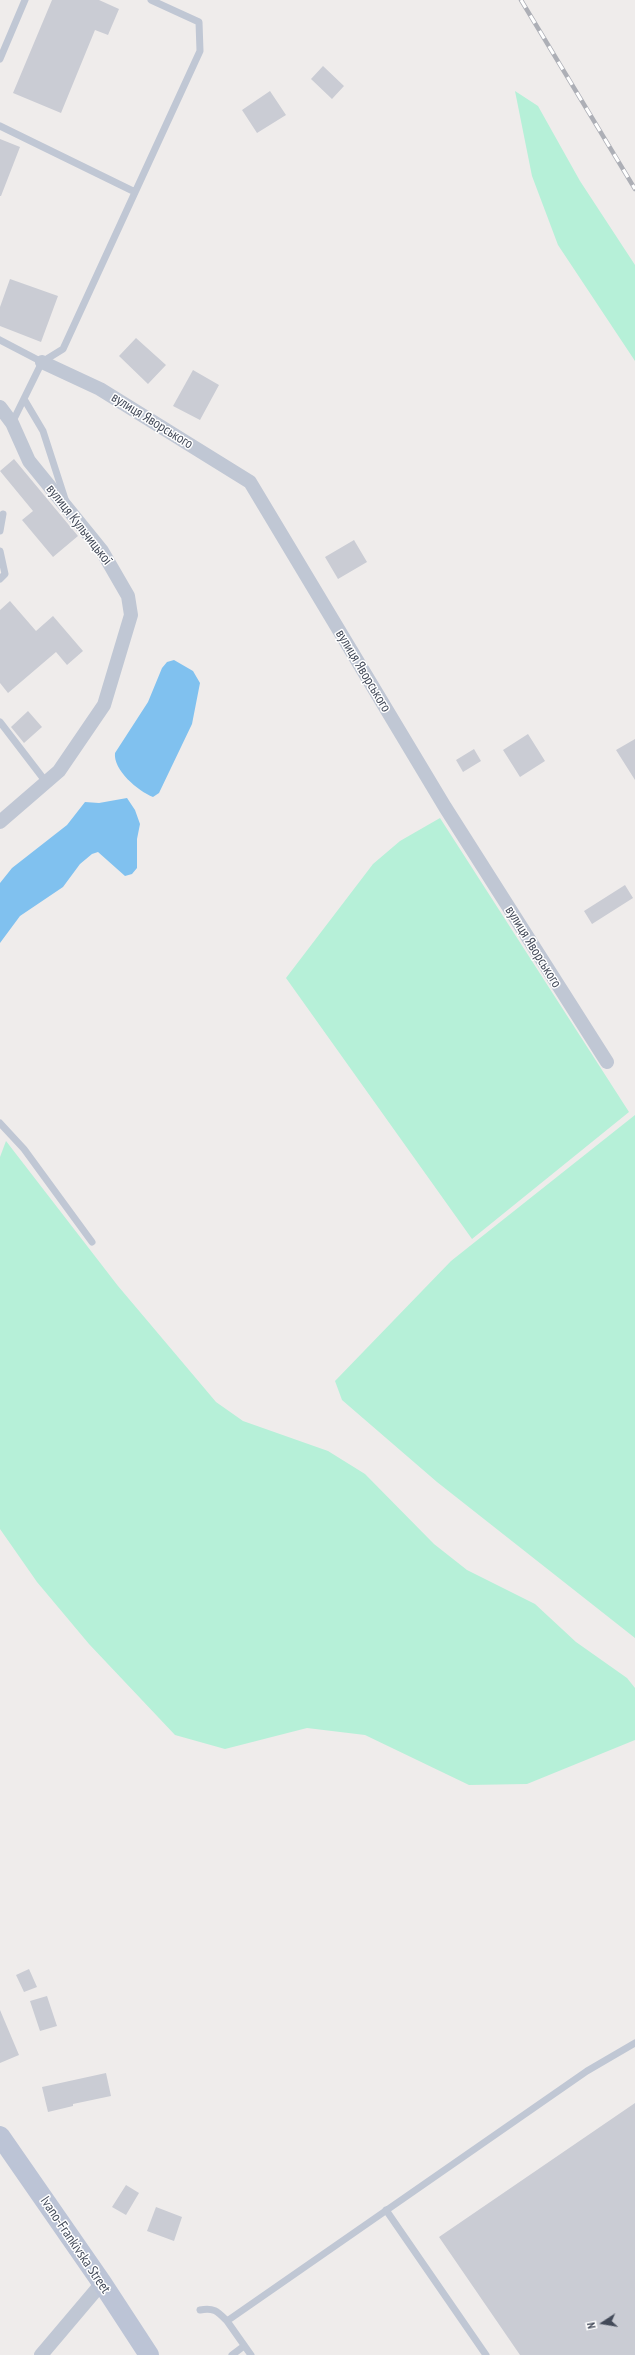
<!DOCTYPE html>
<html>
<head>
<meta charset="utf-8">
<style>
	body { margin:0 }
	#map { position:relative; width:635px; height:2355px; overflow:hidden; background:#efeceb; font-family:"PT Sans Narrow",sans-serif }
	canvas { display:block }
	.north { position:absolute; left:583px; top:2303px; width:40px; height:40px; -webkit-text-stroke:3px #fff; paint-order:stroke; rotate:258deg; font-size:11px; font-weight:700; line-height:16px; text-align:center; color:#434a59 }
	.north::after { content:''; display:block; margin:auto; width:14px; height:18px; background:#434a59; clip-path:polygon(50% 0,100% 100%,50% 72%,0 100%) }
</style>
</head>
<body>
<div id="map">
<canvas width="635" height="2355"></canvas>
<div class="north">N</div>
</div>
<script>
const c = document.querySelector('canvas').getContext('2d');
c.lineJoin = 'round';
function fill(path, color) { c.fillStyle = color; c.fill(path, 'evenodd'); }
function strokePath(path, color, width, dash) { c.strokeStyle = color; c.lineWidth = width; c.lineCap = dash ? 'butt' : 'round'; c.setLineDash(dash || []); c.stroke(path); }
function write(font, color, halo, rows, align = 'center') {
  c.font = font + ' "PT Sans Narrow",sans-serif'; c.lineWidth = 3; c.setLineDash([]); c.textBaseline = 'middle'; c.strokeStyle = halo; c.fillStyle = color; for (const [text, x, y, turn = 0] of rows) {
    c.save(); c.translate(x, y); c.rotate((+turn || 0) * Math.PI / 180); c.textAlign = isNaN(turn) ? turn : align; if (halo) c.strokeText(text, 0, 0); c.fillText(text, 0, 0); c.restore();
  }
}
fill(new Path2D(`
	M515,91l23,15 42,75 55,84v96l-77,-116 -26,-69z
	M440,818l189,294 -157,127 -186,-261 87,-114 27,-23z
	M635,1115v523l-198,-156 -95,-82 -7,-19 116,-120z
	M6,1141l112,145 98,116 27,19 85,30 37,23 69,70 33,26 68,34 41,38 51,36 8,10v52l-108,44 -58,1 -104,-50 -58,-7 -82,21 -50,-14 -86,-91 -52,-62 -37,-53v-372z`), '#b6f0d8');
fill(new Path2D(`
	M174,660l19,11 7,12 -8,41 -33,69 -6,4c-15,-6 -40,-27 -38,-44l33,-51 14,-34 5,-6z
	M127,798l8,12 5,14 -3,15v29l-5,6 -7,2 -27,-24 -6,2 -12,10 -17,23 -43,29 -20,27v-60l12,-15 55,-43 18,-23 14,1z`), '#80c1ef');
fill(new Path2D(`
	M52,0h47l20,9 -11,26 -13,-5 -34,83 -48,-20z
	M323,66l21,20 -12,13 -21,-20z
	M270,91l16,24 -29,18 -15,-23z
	M0,139l20,8 -19,49h-1z
	M10,279l48,17 -17,46 -41,-16v-19z
	M136,338l30,27 -18,19 -29,-28z
	M193,370l26,15 -19,35 -27,-14z
	M14,459l64,77 -25,21 -31,-37 11,-9 -33,-40z
	M354,540l13,22 -29,17 -13,-22z
	M10,601l26,30 17,-15 30,35 -16,14 -11,-13 -48,41 -8,-10v-73z
	M28,711l14,16 -18,16 -13,-16z
	M528,734l17,27 -25,16 -17,-27z
	M635,739v41l-19,-30z
	M474,749l7,12 -18,11 -7,-12z
	M625,885l8,13 -41,26 -8,-13z
	M29,1969l8,18 -13,5 -8,-17z
	M47,1996l10,30 -17,5 -10,-30z
	M0,2010l19,45 -19,8z
	M106,2073l5,23 -38,8v2l-25,6 -6,-25z
	M635,2103v252h-115l-81,-118z
	M126,2185l13,8 -13,22 -14,-8z
	M156,2207l26,10 -8,24 -27,-10z`), '#caccd4');
strokePath(new Path2D(`
	M0,59l25,-59
	M0,126l135,66
	M0,340l42,22 21,-13 137,-298 -1,-29 -48,-22
	M24,399l19,32 22,68
	M12,423l30,-61
	M0,531l3,-17
	M0,551l5,23 -5,5
	M0,722l46,60
	M0,1123l24,26 68,93
	M386,2210l100,145
	M200,2310c14,-3 18,2 27,11
	M232,2355l12,-9
	M251,2355l-24,-34 360,-250 48,-28`), '#c0c7d4', 7);
strokePath(new Path2D(`
	M42,362l58,27 150,93 195,325 162,255
	M0,407l12,16 17,38 73,90 26,45 3,19 -27,90 -45,66 -59,51
	M41,2355l61,-72`), '#c0c7d4', 14);
strokePath(new Path2D(`
	M0,2136l102,147 47,72`), '#bcc4d6', 20);
const rail = new Path2D(`
	M521,0l114,189`);
strokePath(rail, '#adafb6', 4.5);
strokePath(rail, '#fff', 3, [9]);
write('14px', '#434a59', '#fff', [
	["вулиця Яворського",152,421,32],
	["вулиця Кульчицької",79,525,52],
	["вулиця Яворського",363,671,59],
	["вулиця Яворського",533,947,58],
	["Ivano-Frankivska Street",75,2245,56]
]);
</script>
</body>
</html>
